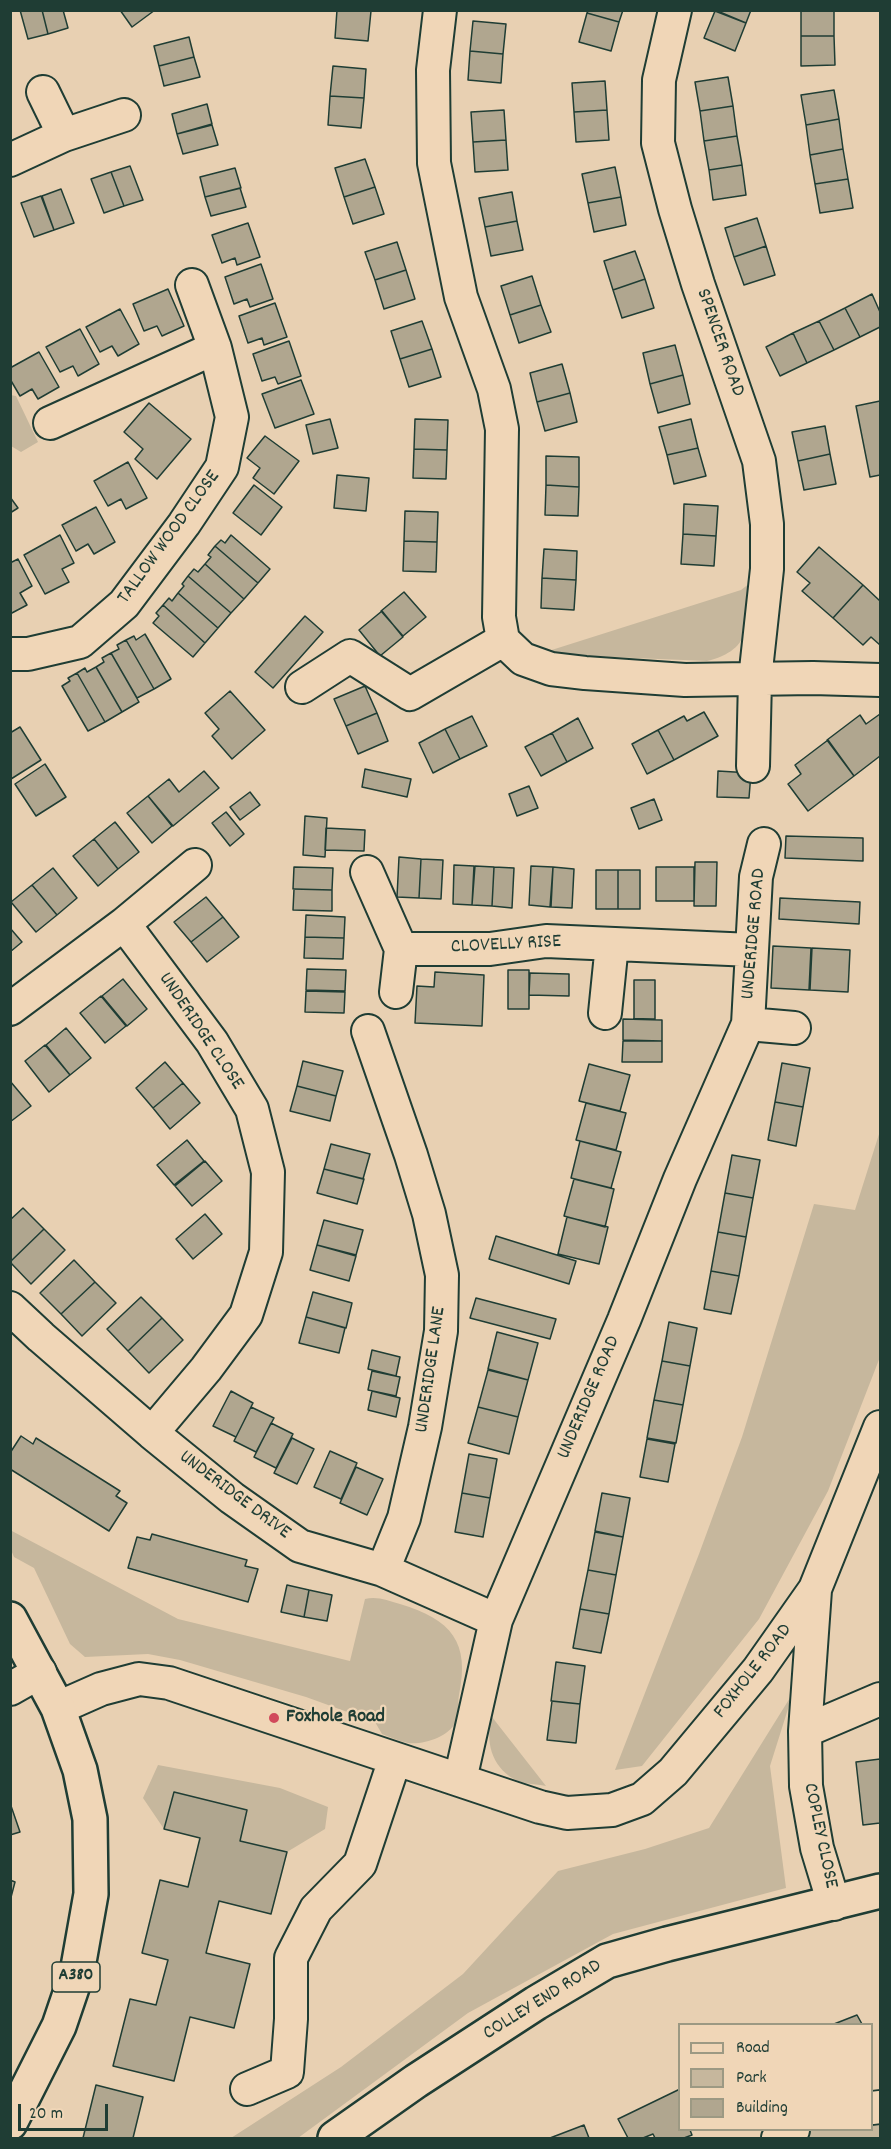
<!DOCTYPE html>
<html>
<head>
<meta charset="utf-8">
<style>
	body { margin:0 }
	#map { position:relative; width:891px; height:2149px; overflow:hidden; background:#e8d0b2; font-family:Dekko,sans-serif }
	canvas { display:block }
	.frame { position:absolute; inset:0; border:12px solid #1f3d34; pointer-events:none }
	.legend { position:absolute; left:678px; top:2023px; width:195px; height:108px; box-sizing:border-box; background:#f0d6b7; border:2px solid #9c9983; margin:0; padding:8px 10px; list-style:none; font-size:18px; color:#1f3d34 }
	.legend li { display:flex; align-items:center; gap:12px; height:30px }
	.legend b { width:30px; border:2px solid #9c9983 }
	.scale { position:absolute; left:18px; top:2104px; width:90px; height:27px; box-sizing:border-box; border:3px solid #1f3d34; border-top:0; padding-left:8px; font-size:18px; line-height:21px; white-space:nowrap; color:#1f3d34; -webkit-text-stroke:4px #f0d6b7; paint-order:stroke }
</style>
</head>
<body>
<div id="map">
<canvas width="891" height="2149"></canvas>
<div class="frame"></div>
<ul class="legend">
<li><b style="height:8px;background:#f0d6b7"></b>Road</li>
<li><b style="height:16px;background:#c6b79d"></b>Park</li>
<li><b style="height:16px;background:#b0a68f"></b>Building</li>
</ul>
<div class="scale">20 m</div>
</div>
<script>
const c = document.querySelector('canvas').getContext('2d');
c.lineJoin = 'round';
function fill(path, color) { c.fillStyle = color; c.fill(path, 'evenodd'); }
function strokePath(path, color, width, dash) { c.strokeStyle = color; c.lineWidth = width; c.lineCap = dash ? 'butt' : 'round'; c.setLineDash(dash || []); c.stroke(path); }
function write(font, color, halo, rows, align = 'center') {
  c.font = font + ' Dekko,sans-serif'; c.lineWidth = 4.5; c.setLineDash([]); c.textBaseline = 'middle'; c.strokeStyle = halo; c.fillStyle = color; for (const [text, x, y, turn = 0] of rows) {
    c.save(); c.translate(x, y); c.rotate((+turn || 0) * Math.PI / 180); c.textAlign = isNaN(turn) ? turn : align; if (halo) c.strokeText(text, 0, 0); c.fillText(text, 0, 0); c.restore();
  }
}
fill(new Path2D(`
	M10,395l6,1 22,46 -17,10 -10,-6z
	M754,580c-6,40 0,70 -47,81l-168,-7 202,-64z
	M880,1131v226l-52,134 -69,128 -117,147 -27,4 84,-216 43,-117 72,-233 41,6z
	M10,1530l168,89 172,42 15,-62c13,-3 23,2 35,5 52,16 70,38 59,91 -2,10 2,17 -3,27 -8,15 -32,23 -48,21 -9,-2 -18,-6 -26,-9l-7,-12 -69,-25 -126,-37 -32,-6 -63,3 -15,-13 -36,-76 -20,-11 -3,-7z
	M793,1693l-23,73 16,122 -173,46 -145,79 -170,125h-67l110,-71 122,-93 95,-103 87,-22 64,-21z
	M492,1717l54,69c-10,-2 -23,-2 -32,-7 -23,-13 -29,-39 -22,-62z
	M158,1765l122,23 48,19 -3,22 -38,23 -47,-11 7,-31 -73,-18 -10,37 -21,-31z
	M880,2107v31h-102l15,-8h79v-22z`), '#c6b79d');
const building = new Path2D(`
	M20,10h22l6,24 -20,5z
	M42,10h21l5,18 -20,6z
	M120,10h35l-23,17z
	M337,10l34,1 -3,30 -33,-3z
	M588,10h35l-4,12 -32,-9z
	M715,10h36l-5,13z
	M801,10h33v26h-33z
	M715,11l31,12 -11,28 -31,-13z
	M587,13l32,9 -8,29 -32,-9z
	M473,21l33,3 -3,30 -33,-3z
	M801,36h33l1,29 -34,1z
	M189,37l5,20 -35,9 -5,-20z
	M470,51l33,3 -2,29 -33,-3z
	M194,57l6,20 -36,9 -5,-20z
	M333,66l33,3 -2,29 -34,-2z
	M728,77l5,29 -33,5 -5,-29z
	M605,81l2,29 -33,2 -2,-29z
	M834,90l5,29 -33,6 -5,-30z
	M330,96l34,2 -3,30 -33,-3z
	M207,104l5,20 -35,10 -5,-20z
	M733,106l4,30 -33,5 -4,-30z
	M504,110l2,30 -33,2 -2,-30z
	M607,110l2,30 -33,2 -2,-30z
	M839,119l4,30 -33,6 -4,-30z
	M212,125l6,20 -35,9 -6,-20z
	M737,136l5,29 -33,5 -5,-29z
	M506,140l2,30 -33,2 -2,-30z
	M843,149l5,30 -33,5 -5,-29z
	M365,159l10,28 -31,10 -9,-29z
	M742,165l4,30 -33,5 -4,-30z
	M130,166l13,34 -19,6 -13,-34z
	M615,167l6,30 -33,6 -6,-29z
	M235,168l6,20 -36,9 -5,-20z
	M111,172l13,34 -20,7 -13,-34z
	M848,179l5,29 -33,5 -5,-29z
	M375,187l9,27 -31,10 -9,-27z
	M240,188l6,19 -35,9 -6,-19z
	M61,189l13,34 -20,7 -12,-34z
	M512,192l5,29 -32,6 -6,-29z
	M41,196l13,34 -20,7 -13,-34z
	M621,197l5,28 -32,7 -6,-29z
	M757,218l9,28 -32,11 -9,-29z
	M517,221l6,29 -32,6 -6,-29z
	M248,223l12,34 -23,8 -2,-7 -13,5 -10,-28z
	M397,242l9,28 -31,10 -10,-28z
	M766,246l9,29 -31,10 -10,-28z
	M635,251l10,28 -32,11 -9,-29z
	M261,264l12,35 -23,8 -3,-8 -13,5 -9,-27z
	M406,270l9,29 -31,10 -9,-29z
	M532,276l9,29 -31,10 -9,-29z
	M645,279l9,29 -32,10 -9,-28z
	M168,289l16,37 -22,10 -5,-10 -13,5 -11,-27z
	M872,294l8,18v15l-20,10 -15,-29z
	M275,303l12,34 -23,8 -2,-7 -14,5 -9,-27z
	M541,305l10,27 -32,11 -9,-28z
	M845,308l15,29 -26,13 -15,-29z
	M120,309l19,35 -21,12 -6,-10 -12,6 -14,-25z
	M422,321l10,28 -32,10 -9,-28z
	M819,321l15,29 -27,13 -14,-30z
	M80,329l19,35 -21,12 -5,-10 -13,6 -14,-25z
	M793,333l14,30 -27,13 -14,-29z
	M289,341l12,35 -23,8 -3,-7 -13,4 -9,-27z
	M675,345l8,30 -33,9 -7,-31z
	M432,349l9,28 -32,10 -9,-28z
	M39,352l20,35 -21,12 -6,-10 -12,7 -10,-17v-11z
	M562,364l8,29 -33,9 -7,-29z
	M683,375l7,29 -32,9 -8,-29z
	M301,380l13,34 -39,14 -13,-34z
	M570,393l7,29 -32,9 -8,-29z
	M880,401v74l-10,2 -14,-71z
	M149,403l42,36 -34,40 -22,-20 8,-10 -19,-17z
	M330,419l8,29 -25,6 -7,-29z
	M415,419l33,1 -1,30 -33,-1z
	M691,419l7,29 -31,7 -8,-28z
	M825,426l5,28 -32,7 -6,-29z
	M265,436l34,25 -25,33 -21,-16 7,-10 -13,-10z
	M698,448l8,28 -32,8 -7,-29z
	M414,449l33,1 -1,29 -33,-1z
	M830,454l6,30 -32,6 -6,-29z
	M546,456l33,1v30l-33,-2z
	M128,462l19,36 -21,11 -5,-10 -13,7 -14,-25z
	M337,475l32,3 -3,33 -32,-3z
	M254,485l28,22 -21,28 -28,-22z
	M546,485l33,2 -1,29 -33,-1z
	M10,497l8,11 -8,5z
	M684,504l34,2 -2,30 -33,-2z
	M96,507l19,35 -21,12 -6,-10 -12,7 -14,-26z
	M405,511l33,1 -1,30 -33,-1z
	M683,534l33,2 -2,30 -33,-2z
	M60,535l14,28 -12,6 7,13 -24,12 -21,-39z
	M231,535l39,34 -12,14 -43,-37 6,-6 4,3z
	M404,541l33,1 -1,30 -33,-1z
	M215,546l43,37 -14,16 -39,-35 6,-7 -3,-2z
	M819,547l44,38 -30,33 -31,-27 8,-8 -13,-11z
	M544,549l33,2 -1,29 -34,-2z
	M18,559l14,27 -12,7 7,12 -17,9v-51z
	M205,564l39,35 -13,14 -43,-37 6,-7 4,3z
	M188,576l43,37 -13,15 -40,-35 6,-7 -2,-2z
	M542,578l34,2 -2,30 -33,-2z
	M863,585l17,16v44l-9,-8 -8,8 -30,-27z
	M404,592l22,25 -23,19 -22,-25z
	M178,593l40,35 -13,15 -42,-38 6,-7 3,3z
	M163,605l42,38 -12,14 -40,-34 6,-7 -3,-3z
	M382,611l21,26 -23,19 -21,-26z
	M305,616l18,16 -50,56 -18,-16z
	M145,634l26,45 -17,10 -28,-49 8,-4 2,4z
	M126,640l28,49 -17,9 -26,-45 8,-4 -2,-4z
	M111,653l28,49 -17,10 -26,-45 8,-5 -2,-4z
	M96,667l26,45 -17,10 -28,-49 8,-5 2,4z
	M77,673l28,49 -17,9 -26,-45 8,-5 -2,-3z
	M365,686l12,27 -31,13 -12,-27z
	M230,691l35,39 -33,29 -20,-23 7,-7 -14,-16z
	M704,712l14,24 -44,24 -16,-30 26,-14 3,5z
	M377,713l11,28 -30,13 -12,-28z
	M880,714v42l-26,20 -27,-36 33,-25 6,9z
	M472,716l15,30 -27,13 -15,-30z
	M578,718l15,30 -26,14 -15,-29z
	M20,727l21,33 -30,19 -1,-46z
	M445,729l15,30 -27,14 -14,-30z
	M658,730l16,30 -27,14 -15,-30z
	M552,733l15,29 -26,14 -16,-29z
	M828,740l26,36 -46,35 -20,-27 13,-10 -6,-9z
	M45,764l21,33 -30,19 -21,-32z
	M365,769l46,10 -4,18 -45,-10z
	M204,771l15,17 -46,38 -25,-30 21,-17 10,13z
	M718,771l33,2 -2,25 -32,-1z
	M529,786l9,22 -21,8 -8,-22z
	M250,792l10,13 -20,15 -10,-13z
	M148,796l24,30 -20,17 -25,-30z
	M654,799l8,21 -23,9 -8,-21z
	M226,812l18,22 -14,12 -18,-23z
	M305,816l22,2 -2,39 -22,-2z
	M115,822l24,30 -21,17 -24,-30z
	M326,828l39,2 -1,21 -39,-1z
	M786,836l77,2v23l-78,-3z
	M94,839l24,30 -20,17 -25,-30z
	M399,857l22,2 -2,39 -22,-1z
	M421,859l22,1 -2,39 -22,-1z
	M695,862h22l-1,44h-22z
	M454,865l20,1 -2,39 -19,-1z
	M475,866l19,1 -2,39 -20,-1z
	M531,866l22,1 -3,40 -21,-2z
	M294,867l39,1 -1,22 -39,-1z
	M494,867l20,1 -2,40 -20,-2z
	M553,867l21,2 -2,39 -21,-1z
	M656,867h38v34h-38z
	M53,868l24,30 -20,17 -25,-30z
	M596,870h22v39h-22z
	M618,870h22v39h-22z
	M32,885l25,30 -21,17 -25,-30z
	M294,889l38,1v21l-39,-1z
	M206,897l17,20 -32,25 -17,-20z
	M780,898l80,4 -1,22 -80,-5z
	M306,915l39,2 -1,21 -39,-1z
	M223,917l16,20 -32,25 -16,-20z
	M10,928l12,14 -12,10z
	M305,937l39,1 -1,21 -39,-1z
	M773,946l38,2 -2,42 -38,-2z
	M812,948l38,2 -2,42 -38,-2z
	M307,969l39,1 -1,21 -39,-1z
	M508,970h21v39h-21z
	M435,972l49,3 -2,51 -67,-3 2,-37 17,1z
	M530,973l39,1v22l-40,-1z
	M123,979l24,30 -20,17 -25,-30z
	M634,980h21v39h-21z
	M306,991l39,1 -1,21 -39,-1z
	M101,996l25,30 -21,17 -25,-30z
	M623,1019l39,1v21l-39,-1z
	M66,1028l25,30 -21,17 -24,-30z
	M623,1041h39v21h-40z
	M45,1045l25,30 -21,17 -24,-31z
	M303,1061l40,10 -7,25 -39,-10z
	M165,1062l18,21 -30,25 -17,-20z
	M782,1063l28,5 -7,39 -28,-5z
	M589,1064l41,11 -10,36 -41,-10z
	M10,1081l21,25 -21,16z
	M183,1083l17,20 -30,26 -17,-21z
	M297,1086l39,10 -6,25 -40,-10z
	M775,1102l28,5 -7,39 -28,-6z
	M586,1103l40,10 -10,37 -40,-10z
	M187,1140l17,21 -30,24 -17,-20z
	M580,1141l41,11 -10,36 -40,-10z
	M331,1144l39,10 -7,25 -39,-10z
	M732,1155l28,5 -7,38 -28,-5z
	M205,1161l17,20 -30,25 -17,-20z
	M324,1169l40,10 -7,25 -40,-11z
	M574,1179l40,10 -9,38 -41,-11z
	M725,1193l28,5 -7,39 -28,-5z
	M23,1208l21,21 -34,33v-42z
	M205,1214l17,20 -29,25 -17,-20z
	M567,1217l41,10 -9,37 -41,-10z
	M324,1220l39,10 -7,25 -39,-10z
	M44,1229l21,21 -34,34 -21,-22z
	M718,1232l28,5 -7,39 -28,-5z
	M496,1236l80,25 -7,23 -80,-25z
	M317,1245l39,11 -7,25 -39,-11z
	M74,1260l21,22 -34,32 -21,-21z
	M711,1271l28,5 -8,38 -27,-5z
	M95,1282l21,21 -34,33 -21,-22z
	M313,1292l39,11 -6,25 -40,-11z
	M141,1297l21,21 -34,33 -21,-22z
	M476,1298l80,21 -6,20 -80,-21z
	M306,1317l39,11 -6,25 -40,-10z
	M162,1318l21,22 -34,33 -21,-22z
	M669,1322l28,6 -7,38 -28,-5z
	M497,1332l41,11 -10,37 -40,-11z
	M372,1350l28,7 -4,19 -28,-7z
	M662,1361l28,5 -7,39 -29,-5z
	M488,1370l40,10 -10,37 -40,-10z
	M372,1371l28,6 -4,19 -28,-6z
	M231,1391l22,12 -17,34 -23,-11z
	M372,1391l28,7 -4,19 -28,-7z
	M654,1400l29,5 -7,38 -29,-5z
	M251,1407l23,11 -18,34 -22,-11z
	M478,1407l40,10 -9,37 -41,-11z
	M271,1423l22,11 -17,34 -22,-11z
	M21,1436l12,8 3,-6 84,53 -4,5 11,7 -18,28 -99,-62v-16z
	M292,1438l22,11 -17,35 -23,-11z
	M647,1439l28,5 -7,38 -28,-5z
	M330,1451l27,12 -16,36 -27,-12z
	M469,1454l28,5 -7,39 -28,-5z
	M356,1467l27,12 -16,36 -27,-12z
	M462,1493l28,5 -7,39 -28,-5z
	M602,1493l28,5 -7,39 -28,-6z
	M595,1532l28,5 -7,38 -28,-5z
	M152,1534l95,26 -2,6 13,3 -10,33 -120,-34 9,-31 13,3z
	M588,1570l28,5 -7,39 -29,-5z
	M287,1585l22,5 -5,27 -23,-5z
	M309,1590l23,5 -5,26 -23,-4z
	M580,1609l29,5 -8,39 -28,-5z
	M556,1662l29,4 -5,38 -29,-3z
	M552,1701l28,3 -4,39 -29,-3z
	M880,1759v64l-17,2 -7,-63z
	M174,1792l73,18 -7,31 47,11 -16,62 -52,-13 -13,52 44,11 -16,64 -44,-11 -16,64 -61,-15 17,-67 26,6 12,-45 -26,-7 18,-73 28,7 12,-49 -36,-9z
	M10,1803l10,29 -10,3z
	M10,1880l5,2 -5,19z
	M857,2015l5,9h-28z
	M96,2085l47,12 -10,41h-50z
	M680,2089v41h10l2,5 -8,3h-29l-2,-4 -10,4h-15l-10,-19z
	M584,2125l5,13h-39z`);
fill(building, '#b0a68f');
strokePath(building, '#1f3d34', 1.5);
const minor = new Path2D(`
	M675,10l-16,70 -1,63 17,66 23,75 61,177 8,63v45l-12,110 -2,87
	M43,92l21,43
	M10,160l54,-25 60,-20
	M192,285l23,63
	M503,640l20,19 28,10 34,4 100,7 128,-2 67,2
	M10,654h18l52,-12 44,-38 60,-80 38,-57 10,-50 -17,-69 -165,75
	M302,687l48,-31 60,38 93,-54 -4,-23 3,-188 -8,-40 -33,-92 -27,-134 -1,-93 7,-60
	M367,872l34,77
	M124,924l71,-59
	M396,992l5,-43h89l56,-8 206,9
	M10,1009l114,-85 88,118 40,67 16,63 -2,80 -20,63 -40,54 -54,64
	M605,1013l7,-69
	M748,1024l46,4
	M368,1031l43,124 18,59 13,61 -1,56 -16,96 -21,91 -21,52
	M10,1308l31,29 111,96 80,65 68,48 83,24 113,50
	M815,1590l-10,141 1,55 11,62 17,56
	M10,1689l30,-17
	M58,1708l43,-19 38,-10 30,4 371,124 27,6 45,-3 30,-11 31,-27 85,-102 57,-81 65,-162
	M805,1731l75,-32
	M460,1780l36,-160 128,-300 56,-141 68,-155 8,-147 8,-33
	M247,2089l40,-17 4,-53v-61l25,-49 44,-45 35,-105
	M872,2108l8,-1
	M778,2138l15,-8`);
const tertiary = new Path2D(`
	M335,2138l81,-57 120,-78 71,-42 60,-17 213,-53`);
const trunk = new Path2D(`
	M10,1619l48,89 22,62 10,49 1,75 -14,79 -18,53 -49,97`);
strokePath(minor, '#1f3d34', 36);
strokePath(tertiary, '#1f3d34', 38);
strokePath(trunk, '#1f3d34', 38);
strokePath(minor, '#f0d6b7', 32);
strokePath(tertiary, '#f0d6b7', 33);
strokePath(trunk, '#f0d6b7', 33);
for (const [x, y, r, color] of [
	[274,1718,6,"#d1495b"]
]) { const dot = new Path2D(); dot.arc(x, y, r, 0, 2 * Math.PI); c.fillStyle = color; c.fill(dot); strokePath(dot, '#f0d6b7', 2); }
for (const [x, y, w] of [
	[76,1977,48]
]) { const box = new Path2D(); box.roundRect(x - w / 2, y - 15, w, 30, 4.5); c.fillStyle = '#f0d6b7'; c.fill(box); strokePath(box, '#1f3d34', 1.5); }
write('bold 18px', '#1f3d34', null, [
	["A380",76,1977]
]);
write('20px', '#1f3d34', '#f0d6b7', [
	["SPENCER ROAD",719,343,71],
	["TALLOW WOOD CLOSE",170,538,-54],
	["UNDERIDGE ROAD",755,934,-85],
	["CLOVELLY RISE",506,946,-3],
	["UNDERIDGE CLOSE",200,1032,56],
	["UNDERIDGE LANE",432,1370,-82],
	["UNDERIDGE ROAD",590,1398,-67],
	["UNDERIDGE DRIVE",234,1496,37],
	["FOXHOLE ROAD",754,1672,-52],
	["COPLEY CLOSE",819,1836,78],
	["COLLEY END ROAD",543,2001,-32]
]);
write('bold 20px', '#1f3d34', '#f0d6b7', [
	["Foxhole Road",286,1718]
], 'left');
</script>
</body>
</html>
